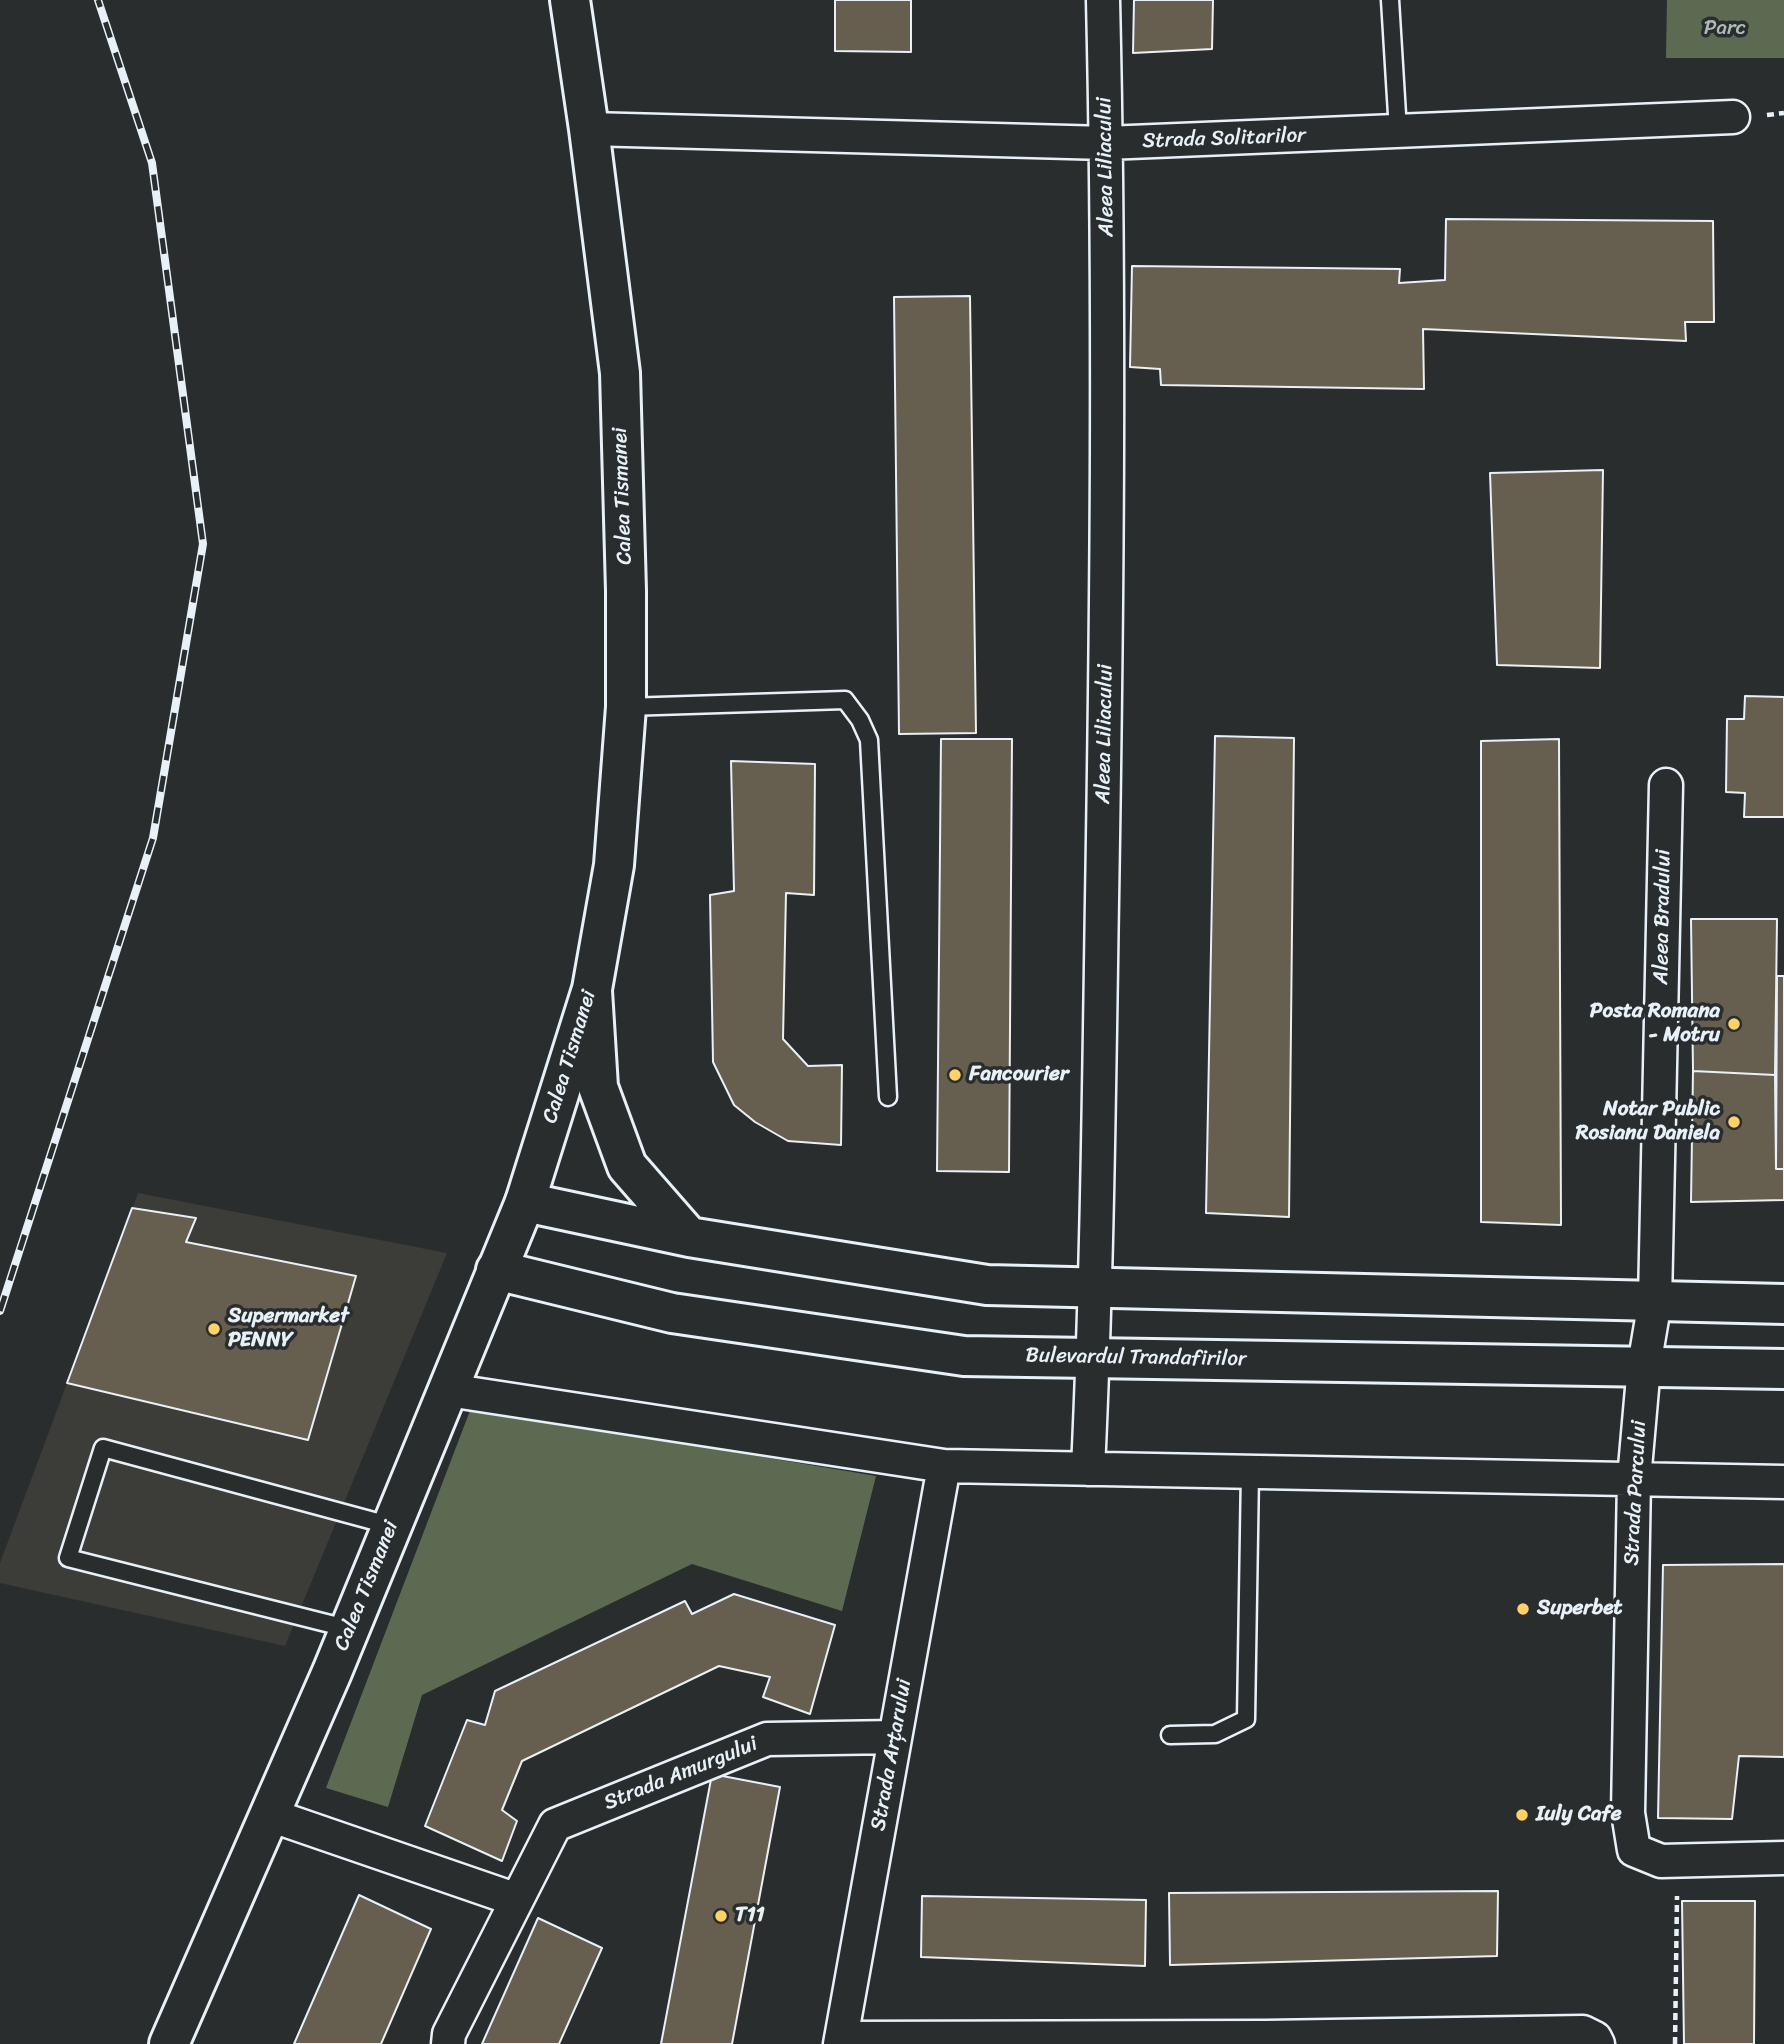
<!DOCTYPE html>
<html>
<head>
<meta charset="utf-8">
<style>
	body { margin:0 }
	canvas { display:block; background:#2a2d2e }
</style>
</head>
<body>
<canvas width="1784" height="2044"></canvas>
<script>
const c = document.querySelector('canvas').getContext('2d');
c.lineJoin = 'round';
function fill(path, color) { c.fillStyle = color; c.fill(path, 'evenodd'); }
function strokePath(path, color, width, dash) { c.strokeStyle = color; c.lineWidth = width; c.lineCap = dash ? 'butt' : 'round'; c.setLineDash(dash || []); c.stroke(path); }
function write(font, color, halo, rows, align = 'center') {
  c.font = font + ' Sriracha,sans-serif'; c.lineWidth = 7; c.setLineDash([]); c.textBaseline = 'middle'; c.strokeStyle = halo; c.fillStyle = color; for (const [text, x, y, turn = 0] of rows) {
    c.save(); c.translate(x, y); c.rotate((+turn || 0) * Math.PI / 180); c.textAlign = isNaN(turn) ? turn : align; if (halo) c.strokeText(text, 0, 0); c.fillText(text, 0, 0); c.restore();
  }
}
fill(new Path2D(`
	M138,1193l309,60 -162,393 -285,-63v-20z`), '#3c3c38');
fill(new Path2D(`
	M1667,0h117v58h-118z
	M471,1408l405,68 -34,135 -150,-47 -270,131 -34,112 -62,-19z`), '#5d6a52');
const building = new Path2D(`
	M835,0h76v52l-76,-1z
	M1134,0h79l-1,49 -79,4z
	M1446,219l267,2 1,101h-29l1,19 -263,-12 1,60 -263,-4 -1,-16 -30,-2 2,-101 268,3 -1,14 46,-3z
	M970,296l6,437 -77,1 -5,-437z
	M1603,470l-3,198 -103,-3 -7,-192z
	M1745,696l39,1v120h-40l1,-24 -19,-1 1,-73h17z
	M1215,736l79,2 -5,479 -83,-4z
	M941,739h71l-3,433 -72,-1z
	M1559,739l2,486 -80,-3v-481z
	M731,761l84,3 -1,131 -28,-2 -3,146 25,27 34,-1 -1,80 -53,-4 -33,-19 -21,-17 -21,-43 -3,-167 24,-4z
	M1691,919h86l-2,156 -82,-4z
	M1777,976h7v193h-8z
	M1693,1071l82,4 1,94h8v31l-93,2z
	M132,1208l64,10 -10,24 170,34 -48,164 -241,-57z
	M1784,1564v193l-45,-1 -7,63 -74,-1 5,-253z
	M734,1594l101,31 -25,89 -47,-17 7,-20 -51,-11 -197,95 -20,49 15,11 -15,40 -77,-35 42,-106 18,5 10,-34 190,-90 7,13z
	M712,1774l68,13 -48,257h-71z
	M1498,1891l-1,65 -327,9 -1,-72z
	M359,1895l72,34 -50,115h-87z
	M922,1896l224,4 -1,66 -224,-9z
	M1682,1901h73l-1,143h-70z
	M538,1918l64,30 -43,96h-77z`);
fill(building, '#665e4e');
strokePath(building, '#e8f1f8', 2);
const service = new Path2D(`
	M1390,0l8,131
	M626,707l219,-7 15,20 9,20 19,357
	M350,1629l-282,-71 35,-110 289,78
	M1170,1735l45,-1 31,-15 4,-247`);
const minor = new Path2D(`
	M589,129l517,14 627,-26
	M1666,785l-11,516 -11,65 -10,113 -6,334 6,37 27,11 123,-3
	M448,1390l496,76 840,16
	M1088,1469c9,-190 11,-379 14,-569 5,-300 8,-600 1,-900
	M270,1815l247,85
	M841,2038l425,-1 317,-5 12,6 3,6
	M448,2044l1,-10 106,-209 212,-86 128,-2
	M840,2044l104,-578`);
const tertiary = new Path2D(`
	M592,991l6,96 29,79 62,71
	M525,1202l164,35 298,48 797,19
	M496,1270l176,43 292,43 820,13`);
const secondary = new Path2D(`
	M169,2044l163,-372 193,-470 67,-213 22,-124 12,-158v-116l-6,-218 -31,-244 -19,-129`);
strokePath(service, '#e8f1f8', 21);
strokePath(minor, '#e8f1f8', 37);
strokePath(tertiary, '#e8f1f8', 44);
strokePath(secondary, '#e8f1f8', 44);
strokePath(new Path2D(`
	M1767,115l17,-2
	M1675,2044l2,-148`), '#e8f1f8', 4.5, [7, 5]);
strokePath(service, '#2a2d2e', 16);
strokePath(minor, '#2a2d2e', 32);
strokePath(tertiary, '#2a2d2e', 38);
strokePath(secondary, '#2a2d2e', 38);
const rail = new Path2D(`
	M0,1311l153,-473 50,-294 -51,-381 -54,-163`);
strokePath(rail, '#e8f1f8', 8);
strokePath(rail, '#2a2d2e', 5, [16]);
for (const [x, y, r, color] of [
	[1734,1024,7,"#ffd166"],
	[955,1075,7,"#ffd166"],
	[1734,1122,7,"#ffd166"],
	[214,1329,7,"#ffd166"],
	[1523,1609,7,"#ffd166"],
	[1522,1815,7,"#ffd166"],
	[721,1916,7,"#ffd166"]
]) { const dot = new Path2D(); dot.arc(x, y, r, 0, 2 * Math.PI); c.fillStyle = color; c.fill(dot); strokePath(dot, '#2a2d2e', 2.5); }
write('21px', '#b0bbb6', '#2a2d2e', [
	["Parc",1725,29]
]);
write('21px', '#e8f1f8', '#2a2d2e', [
	["Strada Solitarilor",1224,139,-2],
	["Aleea Liliacului",1106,167,-91],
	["Calea Tismanei",623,496,-92],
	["Aleea Liliacului",1105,734,-89],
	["Aleea Bradului",1663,917,-89],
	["Calea Tismanei",570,1057,-73],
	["Bulevardul Trandafirilor",1136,1358,1],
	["Strada Parcului",1636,1493,-87],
	["Calea Tismanei",367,1586,-68],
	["Strada Arțarului",892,1755,-80],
	["Strada Amurgului",681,1774,-22]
]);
write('bold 21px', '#e8f1f8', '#2a2d2e', [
	["Posta Romana",1720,1012,"right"],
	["- Motru",1720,1036,"right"],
	["Fancourier",969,1075],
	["Notar Public",1720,1110,"right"],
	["Rosianu Daniela",1720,1134,"right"],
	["Supermarket",228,1317],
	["PENNY",228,1341],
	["Superbet",1537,1609],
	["Iuly Cafe",1536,1815],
	["T11",735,1916]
], 'left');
</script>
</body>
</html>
